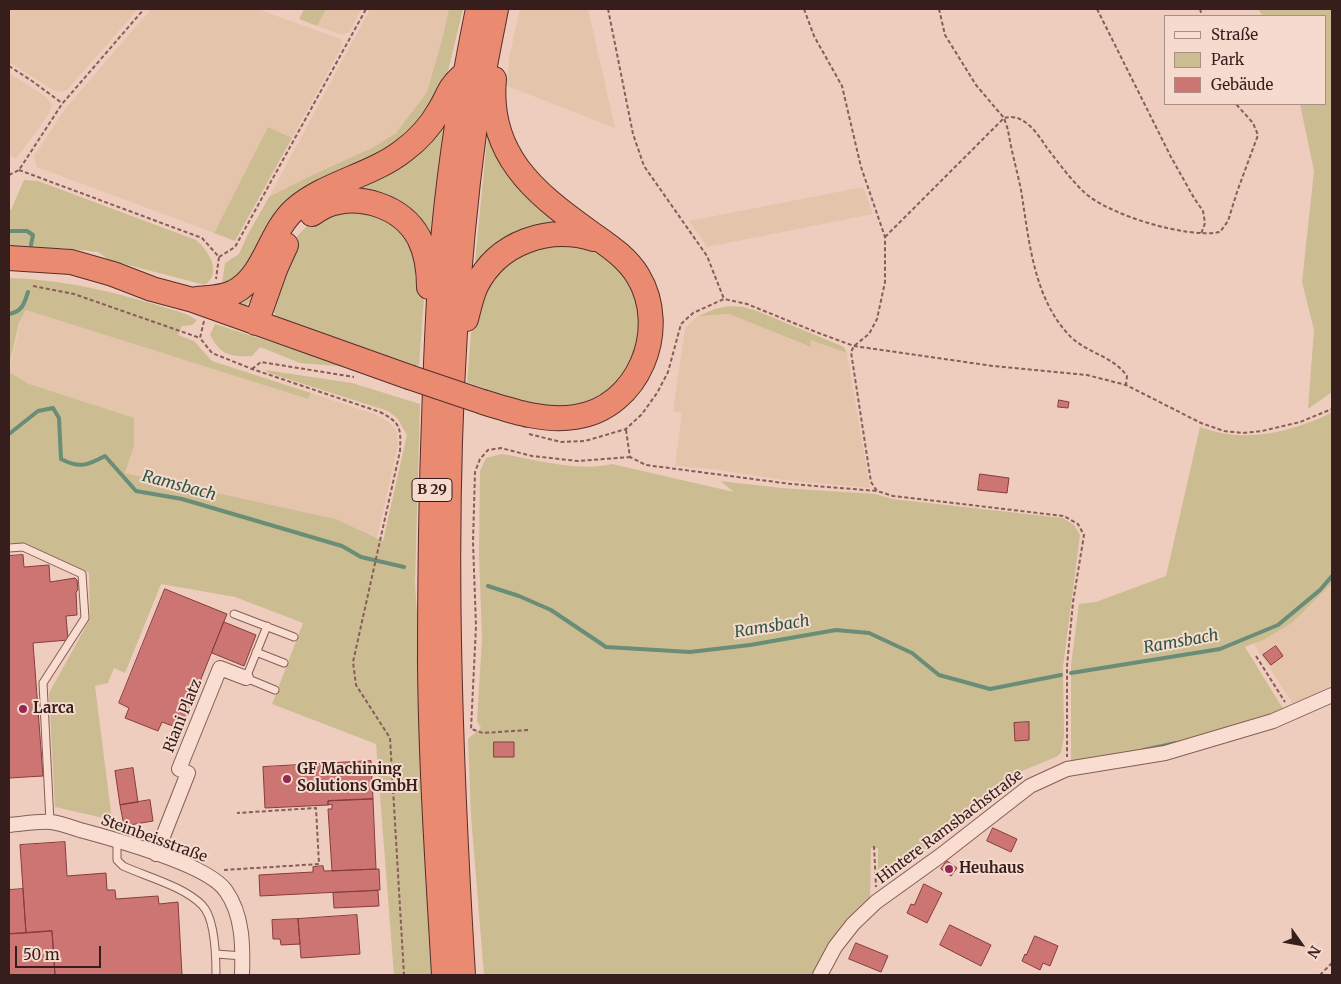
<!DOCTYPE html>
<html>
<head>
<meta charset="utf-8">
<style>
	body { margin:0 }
	#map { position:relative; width:1341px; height:984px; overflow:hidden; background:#eecdbe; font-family:Merriweather,serif }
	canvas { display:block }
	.frame { position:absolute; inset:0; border:10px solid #351e1c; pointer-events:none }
	.legend { position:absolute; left:1164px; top:15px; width:162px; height:90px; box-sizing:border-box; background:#f5dacd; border:1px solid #a88f86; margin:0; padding:6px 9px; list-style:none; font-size:15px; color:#351e1c }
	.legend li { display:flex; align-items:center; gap:10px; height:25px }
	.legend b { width:25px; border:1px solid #a88f86 }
	.north { position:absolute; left:1276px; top:919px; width:50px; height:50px; -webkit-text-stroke:4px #f5dacd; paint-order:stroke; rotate:122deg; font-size:14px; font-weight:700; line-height:20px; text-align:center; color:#351e1c }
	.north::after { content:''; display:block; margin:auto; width:18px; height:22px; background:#351e1c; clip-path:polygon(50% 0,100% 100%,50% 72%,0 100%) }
	.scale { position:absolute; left:15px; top:946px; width:86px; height:22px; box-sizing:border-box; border:2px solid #351e1c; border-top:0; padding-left:6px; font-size:15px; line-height:18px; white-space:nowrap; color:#351e1c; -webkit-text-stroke:4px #f5dacd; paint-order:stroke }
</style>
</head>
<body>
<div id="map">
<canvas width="1341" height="984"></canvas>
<div class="frame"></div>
<ul class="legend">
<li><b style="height:6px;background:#f9ddd1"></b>Straße</li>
<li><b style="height:14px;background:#ccbc92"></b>Park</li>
<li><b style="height:14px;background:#cd7573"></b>Gebäude</li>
</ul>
<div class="north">N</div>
<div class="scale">50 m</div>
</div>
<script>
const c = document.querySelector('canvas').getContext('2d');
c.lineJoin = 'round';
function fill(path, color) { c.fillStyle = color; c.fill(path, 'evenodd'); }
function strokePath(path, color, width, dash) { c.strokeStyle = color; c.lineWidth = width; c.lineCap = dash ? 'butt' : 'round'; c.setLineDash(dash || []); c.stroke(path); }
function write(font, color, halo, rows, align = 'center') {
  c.font = font + ' Merriweather,serif'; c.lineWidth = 4; c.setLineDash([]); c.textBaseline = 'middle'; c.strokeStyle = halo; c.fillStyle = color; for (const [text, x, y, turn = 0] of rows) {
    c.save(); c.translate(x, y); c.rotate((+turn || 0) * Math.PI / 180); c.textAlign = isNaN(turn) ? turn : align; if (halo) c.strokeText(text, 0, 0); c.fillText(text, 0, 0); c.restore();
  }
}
fill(new Path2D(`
	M9,9h129l-71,81 -7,2 -7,-2 -44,-28z
	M151,9h106l84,30 1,7 -50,92 -24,-11 -54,106 -177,-66 -3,-11 31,-47z
	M326,9h36l-13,23 -7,3 -25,-9z
	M370,9h79l-6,27 -16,56 -31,41 -24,15 -62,28 -41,21z
	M520,9h68l27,119 -108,-42 2,-28z
	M9,73l36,23 7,9 -4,10 -32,44 -7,-5z
	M863,187l10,27 -166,33 -18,-26z
	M26,310l282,89 3,-6 63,21 12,6 6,5 5,7 1,13 -21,93 -41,-19 -211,-46 9,-27 -125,-74 11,-49z
	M729,314l81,33v-7l37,13 23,135 -87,-8 -71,-11 -37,-3 7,-53 -9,-2 12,-83 13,-12z
	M1332,583v102l-39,19 -39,-60 38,-21z`), '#e4c4ab');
fill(new Path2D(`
	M304,9h22l-9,17 -18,-7z
	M449,9h14l-16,66 -11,27 -32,39 -87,44 -71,89 -15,8 -9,2 3,-21 14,-9 8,-18 22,-39 41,-21 62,-28 24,-15 31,-41 16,-56z
	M1258,9h74v383l-24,17 6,-79 -12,-48 12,-111 -14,-67h25v-88h-62z
	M489,119l83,107 -91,38 -6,-3z
	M438,123h4l3,3 -14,119c-8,-18 -21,-35 -40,-44 -31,-16 -72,-9 -95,17 -20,21 -28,51 -40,78l-11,10 -20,-7c49,-17 38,-56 71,-85 25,-22 58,-30 88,-44 22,-11 39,-28 54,-47z
	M268,127l24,11 -57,103 -21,-8z
	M24,180l14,1 158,59c12,10 27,32 9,45l-96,-25 -11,-8 -36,-4 -4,4 -49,-2v-41l2,1z
	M358,205l49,26 18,54 -6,81 -19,-4 -122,-44 -8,-10c9,-29 15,-67 41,-85 10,-7 35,-14 47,-18z
	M542,243l47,3 37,27 17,44 -7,40 -12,19 -18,16 -21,10 -24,4 -25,-1 -29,-8 -40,-15 6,-71 25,-44z
	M9,278c63,2 117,17 177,36l11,6 -5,5 -10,1 -4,9 16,6 18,20 99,32 -3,6 -282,-89 -7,13 -10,43z
	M729,306l14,1 14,4 87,36 3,6 -37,-13 1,7 -82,-33 -31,2 17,-7z
	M215,324l134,43 -49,-4 -40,-16 -8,9c-22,1 -31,-1 -42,-21z
	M265,370l87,13 68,21 -5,179 5,78 3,156 10,158h-39l-18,-231 -104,-40 31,-81 -68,-26 -74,-13 -36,89 -11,-5 -6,15 -13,3 17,134 -57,-13 -6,-114 41,-74 -1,-46 -67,-30h-13v-171l20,12 105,34v28l-9,27 211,46 47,22 24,-106 -10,-17 -9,-7 -119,-38z
	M1332,412v171l-40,40 -29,17 -18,7 40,65 -120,36 -92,15 -2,-3v-95l8,-61 17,-2 70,-26 34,-149c13,4 25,8 38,8 30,2 69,-9 94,-23z
	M502,454c36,6 74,18 110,10l122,28 -14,-11 61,7 94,6 17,5 171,19 11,7 6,10 -17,132 1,69 -3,17 -5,4 -34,14 -24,15 -45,43 -75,53v-34h-7l-1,53 -55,74h-331l-13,-159 -3,-77 13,-11 -4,-7 5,-82 -3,-85 1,-83 6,-13z`), '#ccbc92');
strokePath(new Path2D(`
	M9,231h18l6,4 -2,10
	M9,314c13,-2 15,-10 19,-22
	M9,434l29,-23 15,-3 6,10 2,41c19,10 27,6 44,-3l31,35 46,8 160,47 19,11 43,10
	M488,586l31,10 32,14 55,37 84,5 60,-7 86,-15 33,3 43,20 27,22 51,14 71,-14
	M1071,673l149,-24 58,-24 42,-35 12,-14
	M1144,750l32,-7`), '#698d76', 4);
const building = new Path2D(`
	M1059,400l10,2 -1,6 -10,-1z
	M980,474l29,4 -2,15 -29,-3z
	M23,555l1,12 25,-2 1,17 25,-4 2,2 1,10 -2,2 1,23 -11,1 2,24 -35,3 10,133 -34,2v-222z
	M165,589l62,25 -46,115 -19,-7 -4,9 -33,-13 4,-10 -10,-5z
	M224,622l32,13 -12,31 -32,-13z
	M1276,646l7,10 -12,9 -8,-10z
	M1029,722v18l-14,1 -1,-18z
	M494,742h20v15h-20z
	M371,761l2,38 -45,2v4l-63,3 -2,-41z
	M133,768l5,34 -18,3 -5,-34z
	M373,799l3,70 -44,2 -4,-62h4v-5l-4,1v-4z
	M150,800l3,21 -29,5 -4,-21z
	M993,828l24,11 -6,13 -24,-11z
	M65,842l2,34 39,-3 1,17h8l1,9 42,-3 1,8 19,-2 4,73h-127l-3,-44 -26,2 -6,-88z
	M947,861l10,7 -6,8 -10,-7z
	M323,866l1,5 55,-2 1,21 -120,6 -1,-21 54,-3v-5z
	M924,884l18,9 -15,30 -20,-10 4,-9 3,1z
	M23,889l3,44 -17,1v-44z
	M378,891l1,15 -45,2 -1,-15z
	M357,915l3,39 -59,4 -3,-39z
	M298,919l2,25 -19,1 -1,-6h-7l-1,-19z
	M950,925l41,20 -10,21 -41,-21z
	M52,931l3,44h-46v-41z
	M1035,936l23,10 -8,20 -7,-3 -3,7 -18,-9 3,-7 1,1z
	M856,943l32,13 -7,16 -32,-13z`);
fill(building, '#cd7573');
strokePath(building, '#863c3c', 1);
const service = new Path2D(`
	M9,548l14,-1 59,27 3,44 -42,65 7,139
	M234,614l60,23
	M267,626l-21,52 29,12
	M256,652l28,11
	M117,840v20l6,6c24,11 60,20 79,39 13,13 14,52 14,70
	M216,954l27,2`);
const minor = new Path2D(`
	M9,825c13,-1 28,-4 42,-3 9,1 20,5 29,8 33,9 128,34 146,61 17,24 17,56 16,84
	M156,854l32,-81 -9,-4 41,-101 26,10
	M820,975l15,-28 18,-23 23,-22 64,-46 90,-70 37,-17 98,-16 108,-32 59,-26`);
const trunk = new Path2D(`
	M312,214c4,-3 9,-6 13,-8 33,-14 77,0 94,32 8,16 10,31 10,49
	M9,258l62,4 42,12 39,15 41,11 216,77
	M197,299c12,-1 26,-1 37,-7 31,-16 35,-59 60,-82 30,-27 77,-34 109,-59 15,-11 27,-24 36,-40 9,-14 9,-22 22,-34
	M466,319c3,-11 5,-22 10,-33 22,-44 73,-61 118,-47
	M256,323l20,-56 10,-22
	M483,402c29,9 61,20 92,15 64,-9 95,-88 63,-141 -12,-20 -32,-32 -50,-45 -55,-39 -101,-78 -94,-152
	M444,975c-6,-103 -13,-207 -14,-311 0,-82 1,-163 4,-244 2,-63 4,-127 10,-190 7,-74 19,-148 34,-221
	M463,975c-17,-280 -26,-563 11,-842 5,-41 14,-83 22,-124`);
strokePath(service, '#865d57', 9);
strokePath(minor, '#865d57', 16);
strokePath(trunk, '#542e2b', 26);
strokePath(new Path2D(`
	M608,9l25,125 11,32 63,90 17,43
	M804,9l10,27 28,50 19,81 24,70v45l-8,37 -8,15 -15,12 -3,6 20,130 6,9 16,5 171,20 14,8 6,11 -11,67 -6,64v91
	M939,9l6,26 31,50 28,33 4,12c3,20 9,40 13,60 8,49 12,106 47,144 18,20 43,20 59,42l-1,9
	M1097,9l74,148 23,41 9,13 2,12 -4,11
	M1200,9l2,7
	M9,66l23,15 30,22
	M19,170l183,68 17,19 -3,22
	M9,175l10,-5 43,-66 82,-95
	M885,237l119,-119c8,-2 14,-1 21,4 9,6 16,17 22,26 12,15 23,31 37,44 24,23 104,47 136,40l8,-11 9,-29 21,-57 -5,-12 -17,-19
	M219,257l16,-10 131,-238
	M33,286l41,8 126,44
	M204,321l-4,17 12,15 40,16 128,43c21,11 21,16 20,39l-47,211 3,23 34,53 14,237
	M252,369l9,-7 93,15
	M626,430l4,27 16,8 145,19 86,7
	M529,434l32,8 24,-1 41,-12 16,-15 15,-21 11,-21 13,-48 12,-11 31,-14 23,5 69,28 38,14 139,20 94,9 39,10 75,38 23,8 19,2 19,-2 38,-9 32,-13
	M1256,656l29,46
	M528,730l-45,3 -12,-4 5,-103 -3,-84 2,-70 5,-13 8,-9 13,-2 31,8 46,5 52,-4
	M874,846l2,41
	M224,870l95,-6 -3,-56 -79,5
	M1320,975l12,-12`), '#865d57', 2, [4, 2.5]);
strokePath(service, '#f9ddd1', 7);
strokePath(minor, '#f9ddd1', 14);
strokePath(trunk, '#ea8a70', 24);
const trunkBridge = new Path2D(`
	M409,377l74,25`);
strokePath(trunkBridge, '#542e2b', 26, []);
strokePath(trunkBridge, '#ea8a70', 24);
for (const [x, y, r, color] of [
	[23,709,5,"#962653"],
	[287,779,5,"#962653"],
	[949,869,5,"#962653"]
]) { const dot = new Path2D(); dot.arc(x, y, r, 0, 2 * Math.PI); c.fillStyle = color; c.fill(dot); strokePath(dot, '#f5dacd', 2); }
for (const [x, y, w] of [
	[432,490,40]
]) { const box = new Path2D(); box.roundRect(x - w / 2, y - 11.5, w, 23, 4); c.fillStyle = '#f5dacd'; c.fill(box); strokePath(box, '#351e1c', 1); }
write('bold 14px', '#351e1c', null, [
	["B 29",432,490]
]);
write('bold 15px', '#351e1c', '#f5dacd', [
	["Larca",33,709],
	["GF Machining",297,770],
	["Solutions GmbH",297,787],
	["Heuhaus",959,869]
], 'left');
write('15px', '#351e1c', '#f5dacd', [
	["Riani Platz",183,716,-68],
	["Hintere Ramsbachstraße",950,827,-37],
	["Steinbeisstraße",154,839,20]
]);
write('italic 16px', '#2a5642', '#f5dacd', [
	["Ramsbach",179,486,15],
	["Ramsbach",772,627,-9],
	["Ramsbach",1181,642,-10]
]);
</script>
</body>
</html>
